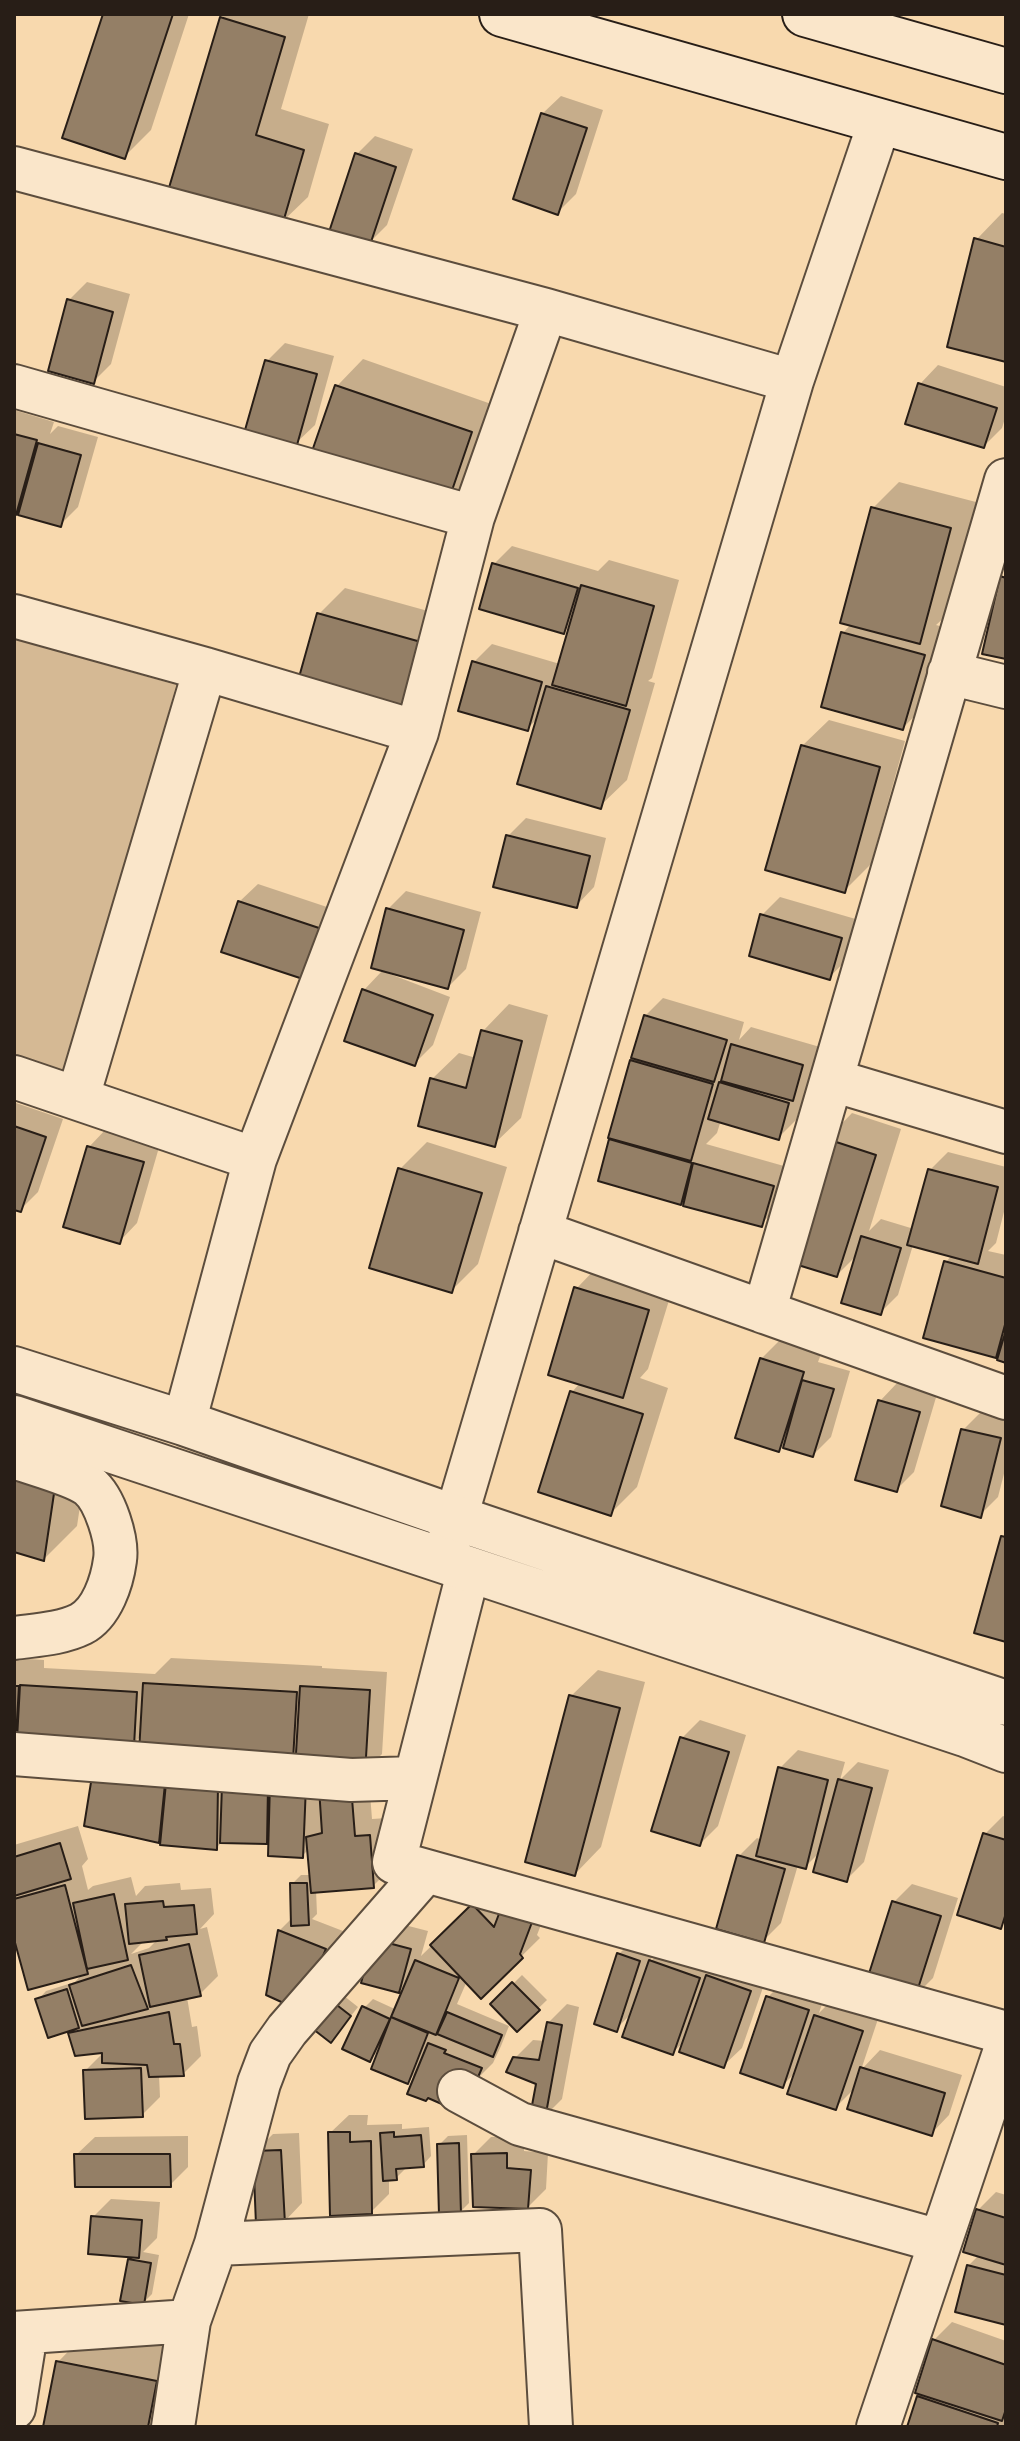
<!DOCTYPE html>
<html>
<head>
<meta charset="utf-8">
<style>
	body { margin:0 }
	#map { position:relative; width:1020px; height:2441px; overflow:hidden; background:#f8d9ae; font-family:Alegreya,serif }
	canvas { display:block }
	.frame { position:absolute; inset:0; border:16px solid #281e17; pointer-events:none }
</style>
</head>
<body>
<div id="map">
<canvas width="1020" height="2441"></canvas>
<div class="frame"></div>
</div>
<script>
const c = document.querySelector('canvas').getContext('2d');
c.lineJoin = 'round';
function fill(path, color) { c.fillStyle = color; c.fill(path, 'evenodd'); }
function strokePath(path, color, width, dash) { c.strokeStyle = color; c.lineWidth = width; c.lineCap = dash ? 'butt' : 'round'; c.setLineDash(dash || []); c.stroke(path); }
fill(new Path2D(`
	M14,638l162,47 -106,389 -56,-17z`), '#d5b994');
fill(new Path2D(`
	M105,14h84l-38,116 -27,27z
	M226,14h83l-28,95 48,15 -21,73 -27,26 -60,-205z
	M561,96l42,14 -27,84 -18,18 -16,-98z
	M375,136l38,13 -26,76 -18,18 -12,-89z
	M1002,213l4,1v146l-30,-120z
	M87,282l43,12 -19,70 -18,18 -24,-82z
	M285,343l49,13 -19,69 -19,18 -29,-82z
	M363,359l134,47 -24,70 -26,27 -134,-47 24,-70z
	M938,365l68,22v28l-4,13 -18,18 -64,-62z
	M14,410l40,12 -4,12 8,-8 40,11 -20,70 -18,18 -38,-19 -8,6z
	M899,482l77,20 -30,114 -10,9 14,4 -21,72 -26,27 -60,-95 8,-9 22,-116z
	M512,546l86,25 11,-11 70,20 -27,98 -4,3 7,2 -28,97 -27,26 -62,-88 -11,11 -53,-67 18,-18 68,20 12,-40 -8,8 -70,-68z
	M345,588l101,28 -20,73 -107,-75z
	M829,720l76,21 -34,123 -27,27 -42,-145z
	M526,818l80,20 -12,49 -18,19 -68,-70z
	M258,884l81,27 -34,67 -66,-76z
	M406,891l75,21 -15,57 -18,18 -60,-78z
	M780,897l79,23 -12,39 -18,19 -67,-63z
	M382,971l68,26 -17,48 -18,18 -51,-73z
	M663,998l81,24 -5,18 12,-13 69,20 -24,73 -18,18 -57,-18 -4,13 -11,11 85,24 -12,38 -18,18 -75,-27 -6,6 -69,-63 3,-3 18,-76 4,-4 9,-41z
	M509,1004l39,11 -27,103 -27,26 -62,-65 27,-26 17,5 7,-27z
	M16,1103l47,16 -25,73 -18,18 -6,-3z
	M852,1113l49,16 -32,102 12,-12 33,10 16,-59 18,-18 58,15v37l-10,39 -8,8 18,4v106l-3,-12 -8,7 -49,-94 6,-7 -39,-10 -15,50 -18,18 -22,-59 -21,21 -11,-135z
	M107,1128l53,16 -23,79 -18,19 -30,-95z
	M427,1142l80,25 -29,97 -26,26 -52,-121z
	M602,1262l72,22 -26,85 -8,9 28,10 -31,99 -26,26 -39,-121 8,-9 -4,-94z
	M779,1341l42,13 -3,8 32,9 -19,66 -18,18 -30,-9 -4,4 -18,-91z
	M898,1382l39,12 -23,78 -18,18 -38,-11 22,-78z
	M981,1412l25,5v49l-8,31 -18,18 -17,-85z
	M14,1424l75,23 -12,79 -33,33 -30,-9z
	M14,1658l30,2v8l111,6 16,-16 151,8v2l65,4 -5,82 -14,14 4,51 15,-1 4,50 -18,18 -57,4 1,24 -5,5 31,12 -27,58 -37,-58 14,-14 -1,-33 9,-9h11l-3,-26 -7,7 -32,-14 -47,-1 -7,7 -56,-5 -74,-18 8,-48 193,-8 11,-17 -6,6 -150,-23 -9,9 -114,-13 -5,4z
	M598,1670l47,12 -44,165 -26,27 -4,-178z
	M700,1720l46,15 -28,91 -18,18 -18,-106z
	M798,1750l47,12 -5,18 18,-18 31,8 -25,92 -18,18 -25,-29 -16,16 -7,-2 -17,58 -18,18 -24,-85 18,-18 5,2 18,-72z
	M1003,1816l3,1v104l-6,6 -15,-93z
	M78,1826l10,33 -6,7 6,24 5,-4 38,-9 5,19 9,-10 35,-3 1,7 30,-2 3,26 -14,15 7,-2 11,49 -18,18 -13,3 5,30 5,-1 4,30 -18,18 -24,1 1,22 -18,18 -57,-44 21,-21 -36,-17 7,-6 -39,-27 8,-9 29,-9 8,-9 -69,-41v-87zM158,1939l-9,9 -18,6 14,-14z
	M912,1884l46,14 -25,80 -18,18 -21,-94z
	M491,1888l60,11 -14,36 3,3 -59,58 -14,-15 -10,23 52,22 -8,20 -8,17 -18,18 -56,-11 -12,12 -25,-34 -12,11 -6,-51 9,-9 24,11 11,-28 -9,9 -35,-10 29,-59 35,9 -7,25z
	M637,1936l20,7 -7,19 19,-19 99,30 -26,75 -19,18 -38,-25 -13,12 -40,-40 -16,16 3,-75z
	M522,1975l25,25 -30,29 -24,-25z
	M786,1979l40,13 -7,21 15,-15 46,15 -19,57 19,-20 82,25 -13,40 -18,19 -75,-47 -21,21 -38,-37 -15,15 -39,-14 25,-75z
	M334,1988l24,19 -19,24z
	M567,2004l12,3 -17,92 -18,18 -6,-34 -23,-25 18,-18 12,1 4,-19z
	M349,2115h19l-1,10 35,-1v5l27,-2 2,29 -8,9 -18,1v3l-9,9h-7v16l-18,18 -41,-79z
	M299,2133l3,70 -18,19 -29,-70 18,-18z
	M467,2135l2,68 -9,9 -21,-67 9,-9z
	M188,2136v31l-18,18 -94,-30 19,-18z
	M524,2136v15l24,2 -2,36 -18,18 -55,-52 18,-18z
	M996,2192l10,3v128l-38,-57 11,-11 -1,-45z
	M111,2199l49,3 -3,36 -14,14 16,3 -7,39 -9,9 -13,-43 4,-5 -41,-38z
	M952,2322l54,19v86h-97l9,-30 4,-4 12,-53z
	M91,2328l98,20 -15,79h-129l13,-65z`), '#0003');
const building = new Path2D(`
	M103,14h70l-48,145 -63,-21z
	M220,17l65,20 -29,98 48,15 -22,76 -114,-35z
	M541,113l46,15 -29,87 -45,-16z
	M355,153l41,14 -26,78 -41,-13z
	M974,238l32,9v115l-59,-15z
	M67,299l46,13 -19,72 -46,-13z
	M265,360l52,14 -20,71 -52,-15z
	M918,383l79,25 -13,40 -79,-24z
	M335,385l137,47 -25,73 -137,-48z
	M14,434l23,6 -21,75 -2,-1z
	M38,443l43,12 -20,72 -43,-12z
	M871,507l80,21 -31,116 -80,-21z
	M492,563l86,25 -14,46 -85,-25z
	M1000,576l6,2v81l-24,-5z
	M581,585l73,21 -28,100 -74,-21z
	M317,613l104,29 -20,75 -105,-29z
	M841,632l84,23 -22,75 -82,-23z
	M472,661l70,21 -14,49 -70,-20z
	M546,686l84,24 -29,99 -84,-25z
	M801,745l79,22 -35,126 -80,-23z
	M506,835l84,21 -13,52 -84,-21z
	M238,901l84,28 -16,51 -85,-28z
	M386,908l78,22 -16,59 -77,-21z
	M760,914l82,24 -12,42 -81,-24z
	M362,989l71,26 -18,51 -71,-25z
	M644,1015l83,25 -13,42 -83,-24z
	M481,1030l41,11 -27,106 -77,-21 12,-48 36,10z
	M731,1044l72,21 -10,36 -72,-20z
	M630,1060l83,24 -22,77 -83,-23z
	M719,1082l70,21 -10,37 -71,-21z
	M14,1126l32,11 -25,75 -7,-2z
	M824,1138l52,17 -39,122 -52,-16z
	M609,1139l83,24 -11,42 -83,-24z
	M87,1146l57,16 -24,82 -57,-17z
	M693,1163l81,23 -12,41 -79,-21z
	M398,1168l84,25 -30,100 -83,-25z
	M928,1169l70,18 -20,77 -71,-19z
	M861,1236l40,12 -20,67 -40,-12z
	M944,1261l62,17v43l-10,37 -73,-20z
	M574,1287l75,23 -26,88 -75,-23z
	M1006,1330v33l-9,-3z
	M760,1358l44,14 -25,80 -44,-14z
	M802,1380l32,9 -21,68 -30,-9z
	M570,1391l73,23 -32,102 -73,-24z
	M878,1400l42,12 -23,80 -42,-12z
	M961,1429l40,9 -20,80 -40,-12z
	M14,1467l42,13 -12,81 -30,-9z
	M1001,1536l5,1v105l-32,-9z
	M143,1683l154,9 -4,68 -154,-8z
	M20,1685l117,7 -3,54 -117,-7z
	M14,1686h5l-3,51h-2z
	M300,1686l70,4 -5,84 -70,-4z
	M569,1695l51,13 -45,168 -50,-14z
	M680,1737l49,15 -29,94 -49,-15z
	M778,1767l50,13 -22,89 -50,-13z
	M92,1776l73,8 -6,59 -75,-17z
	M838,1779l34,9 -25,94 -34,-10z
	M166,1783l52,2 -1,65 -57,-5z
	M270,1783l36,2 -3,73 -35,-2z
	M222,1785l46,2 -1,57 -47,-1z
	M351,1786l4,50 15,-1 4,53 -63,5 -5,-56 16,-4 -3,-45z
	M983,1833l23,7v73l-5,16 -44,-14z
	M60,1843l11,36 -57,17v-39z
	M737,1855l48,14 -21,74 -48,-14z
	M290,1883h17l2,42 -18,1z
	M65,1885l23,89 -60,16 -14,-51v-40z
	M114,1894l14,66 -41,9 -14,-66z
	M163,1901l1,6 30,-2 3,29 -31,3 1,3 -38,4 -4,-40z
	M892,1901l49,15 -26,82 -49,-15z
	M472,1904l22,23 8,-21 32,11 -14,37 3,4 -42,41 -51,-54z
	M278,1930l48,19 -27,61 -33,-15z
	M373,1939l38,10 -12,44 -38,-10z
	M189,1944l12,52 -51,11 -11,-52z
	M617,1953l23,8 -23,71 -23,-8z
	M415,1960l44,18 -23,57 -45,-18z
	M649,1960l51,18 -27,77 -51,-18z
	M131,1965l17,44 -66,17 -13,-41z
	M706,1975l45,16 -27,77 -45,-16z
	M512,1982l28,28 -23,22 -27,-28z
	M67,1989l12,39 -31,10 -13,-39z
	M324,1995l27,21 -20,27 -27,-21z
	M766,1996l43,14 -26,78 -43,-15z
	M362,2006l28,13 -20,43 -28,-13z
	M169,2012l5,32h6l4,32 -35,1 -2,-12 -45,-2v-10l-27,3 -7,-23z
	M447,2012l55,23 -9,22 -56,-23z
	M814,2015l49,16 -27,79 -49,-16z
	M391,2017l37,16 -20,51 -37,-15z
	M547,2022l15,3 -17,94 -15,-3 6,-32 -30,-12 7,-15 26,3z
	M428,2043l18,7 -2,3 38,15 -7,16 -19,-8 -12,29 -16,-7 -2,3 -19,-7z
	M860,2067l85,26 -13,43 -85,-27z
	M141,2068l2,49 -58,2 -2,-49z
	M328,2132h22v10l21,-1 1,73 -42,2z
	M394,2132v5l27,-2 3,32 -28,2 1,11 -14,1 -3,-48z
	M459,2143l2,71 -22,1 -2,-71z
	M281,2150l4,74 -29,1 -3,-74z
	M507,2153v15l24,2 -3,39 -55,-2 -2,-53z
	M74,2154h96l1,33h-96z
	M976,2209l30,9v47l-43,-13z
	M91,2216l51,4 -3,38 -51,-4z
	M128,2259l23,4 -7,42 -24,-4z
	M967,2265l39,10v50l-51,-13z
	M932,2339l74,26v44l-4,12 -87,-28z
	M56,2361l101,20 -9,46h-105z
	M917,2396l81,27 -1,4h-90z`);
fill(building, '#947f66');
strokePath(building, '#281e17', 2);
const minor = new Path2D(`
	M14,168l532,142 246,71
	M14,386l459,131
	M14,616l191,53 212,63
	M949,673l57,14
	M14,1077l241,82
	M832,1080l174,52
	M78,1097l127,-428
	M540,1232l466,166
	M764,1312l242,-832
	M184,1423l71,-264 162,-427 56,-215 73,-207
	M14,1457c19,7 61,18 75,29 16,13 29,54 26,74 -3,22 -13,53 -34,64 -20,10 -46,11 -67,14
	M446,1551l346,-1170 88,-260
	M469,1569l-75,293 612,171
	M14,1754l337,26 64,-2
	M459,2091l61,33 419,117
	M216,2244l324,-14 11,197
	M14,2333l175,-12
	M14,2408l12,-75
	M173,2427l16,-106 27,-77 43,-161 11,-29 17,-24 139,-159
	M878,2427l128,-380`);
const tertiary = new Path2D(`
	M14,1369l170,54 272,95 550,185
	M14,1418l951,316 41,16`);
const secondary = new Path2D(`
	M502,14l504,143
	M805,14l201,57`);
strokePath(minor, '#5c4d3d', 46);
strokePath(tertiary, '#5c4d3d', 48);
strokePath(secondary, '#281e17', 48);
strokePath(minor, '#fae6ca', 42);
strokePath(tertiary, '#fae6ca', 44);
strokePath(secondary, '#fae6ca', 44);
</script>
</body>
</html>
